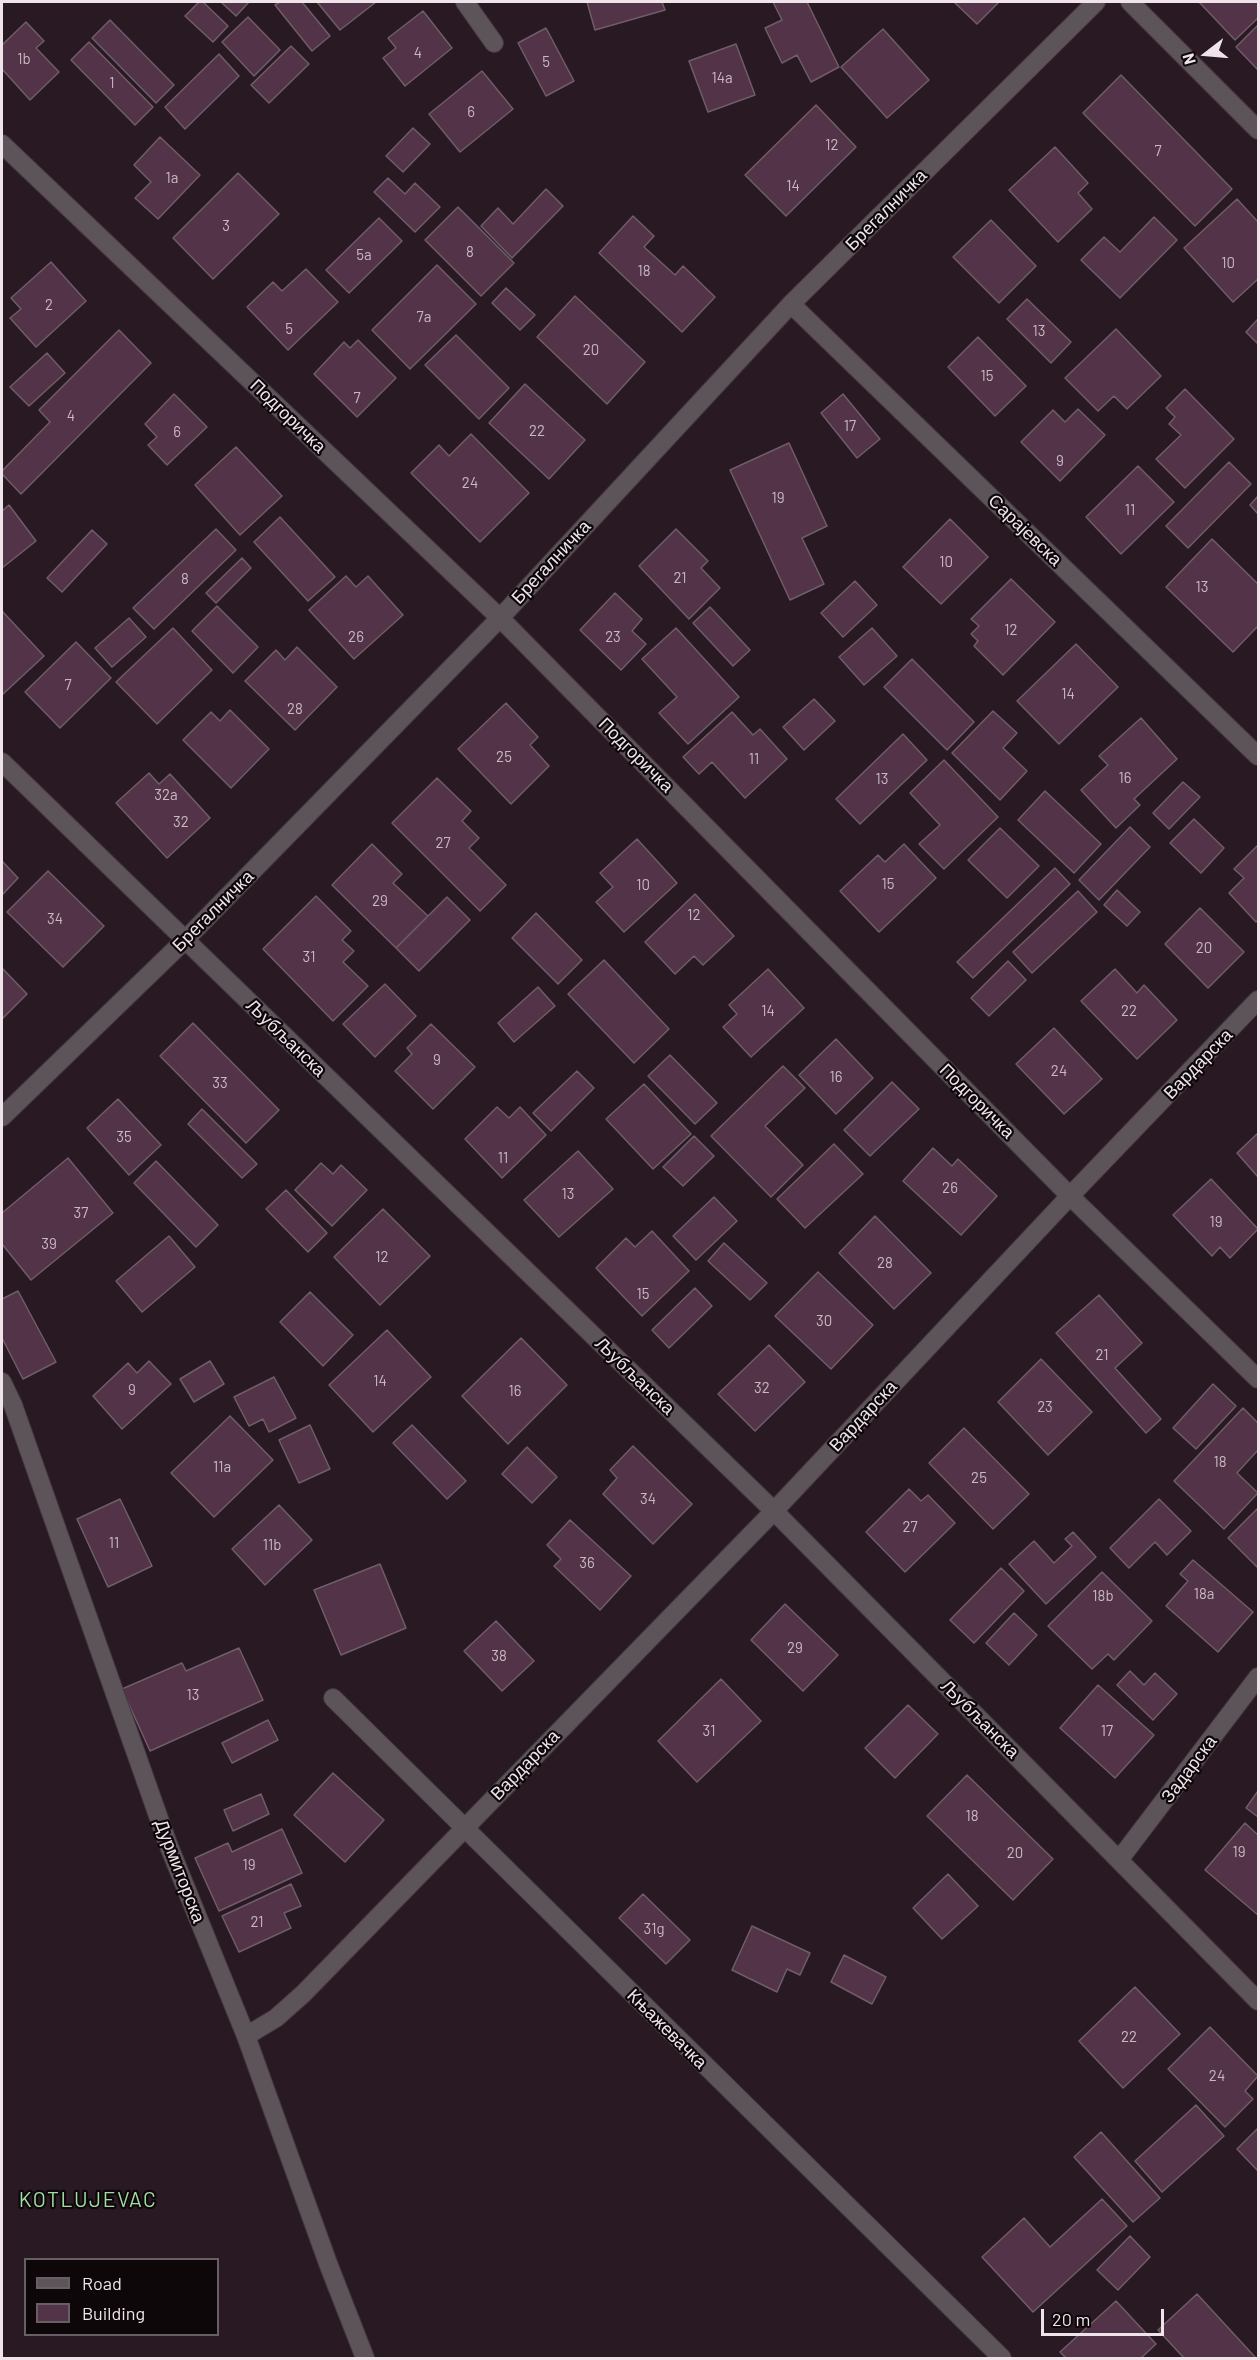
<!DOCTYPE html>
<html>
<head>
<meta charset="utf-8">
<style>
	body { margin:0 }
	#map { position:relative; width:1260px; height:2360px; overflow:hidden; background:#281923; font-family:Barlow,sans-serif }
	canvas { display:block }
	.frame { position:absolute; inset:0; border:3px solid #efe4ea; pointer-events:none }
	.legend { position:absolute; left:24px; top:2258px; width:195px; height:78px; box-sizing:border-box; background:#0d070a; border:2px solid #675f64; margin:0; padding:8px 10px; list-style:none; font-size:18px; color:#efe4ea }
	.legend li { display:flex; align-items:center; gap:12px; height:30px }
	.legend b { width:30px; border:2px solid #675f64 }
	.north { position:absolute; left:1176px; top:24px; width:60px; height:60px; -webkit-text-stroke:4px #0d070a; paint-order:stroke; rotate:254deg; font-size:16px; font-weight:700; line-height:24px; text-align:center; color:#efe4ea }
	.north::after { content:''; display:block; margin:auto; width:21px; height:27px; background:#efe4ea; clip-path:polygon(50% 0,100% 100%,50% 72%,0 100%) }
	.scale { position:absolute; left:1041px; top:2309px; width:123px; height:27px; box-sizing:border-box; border:3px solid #efe4ea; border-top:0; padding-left:8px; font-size:18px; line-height:21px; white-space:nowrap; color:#efe4ea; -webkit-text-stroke:4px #0d070a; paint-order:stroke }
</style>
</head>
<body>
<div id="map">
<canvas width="1260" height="2360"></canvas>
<div class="frame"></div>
<ul class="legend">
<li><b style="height:8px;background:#5c5459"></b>Road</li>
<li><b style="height:16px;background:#523347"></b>Building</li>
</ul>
<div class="north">N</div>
<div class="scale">20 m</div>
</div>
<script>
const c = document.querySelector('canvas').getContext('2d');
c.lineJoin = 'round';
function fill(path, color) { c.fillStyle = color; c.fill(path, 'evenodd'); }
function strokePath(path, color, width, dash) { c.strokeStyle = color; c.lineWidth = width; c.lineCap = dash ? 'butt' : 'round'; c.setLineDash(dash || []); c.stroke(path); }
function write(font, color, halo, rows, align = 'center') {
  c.font = font + ' Barlow,sans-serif'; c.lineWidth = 4.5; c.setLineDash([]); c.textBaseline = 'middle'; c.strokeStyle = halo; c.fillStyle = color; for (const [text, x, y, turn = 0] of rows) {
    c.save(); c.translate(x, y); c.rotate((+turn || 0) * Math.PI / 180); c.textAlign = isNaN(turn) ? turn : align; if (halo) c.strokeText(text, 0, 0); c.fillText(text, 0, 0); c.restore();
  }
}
const building = new Path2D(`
	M199,2h4l25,24 -15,16 -28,-26z
	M221,2h28l-13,14z
	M280,2h22l28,34 -18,15 -37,-46z
	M317,2h59l-36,28z
	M587,2h75l3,8 -70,20z
	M773,2h34l32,65 -28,15 -14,-27 -15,8 -17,-35 17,-8z
	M954,2h45l-22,22z
	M1199,2h59v16l-23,22z
	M423,11l29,37 -47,38 -22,-28 13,-10 -8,-10z
	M248,17l32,33 -26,26 -32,-34z
	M110,20l64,65 -18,18 -64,-65z
	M26,22l18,19 -8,7 23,24 -29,28 -28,-31v-24z
	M1258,25v45l-22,-23z
	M546,28l28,53 -28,15 -28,-53z
	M883,29l46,51 -42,38 -46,-51z
	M89,42l64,65 -18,18 -64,-65z
	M736,44l19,51 -47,17 -19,-51z
	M291,46l18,18 -40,39 -18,-18z
	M219,54l20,22 -54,53 -20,-22z
	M482,71l31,38 -53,43 -31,-38z
	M1121,75l111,114 -37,37 -112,-113z
	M816,105l40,42 -70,69 -41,-41z
	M413,128l17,16 -27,28 -17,-16z
	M160,137l40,38 -42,44 -23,-21 16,-16 -17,-17z
	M1055,147l33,36 -10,10 14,16 -34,33 -49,-52z
	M238,173l41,41 -66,65 -40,-41z
	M388,178l17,16 10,-11 25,24 -25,25 -41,-40z
	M546,189l17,17 -51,52 -31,-32 17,-18 15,16z
	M1237,199l21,23v57l-25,23 -49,-54z
	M458,207l56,56 -33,33 -56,-56z
	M633,216l21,20 -10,11 31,28 8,-9 32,31 -33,35 -83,-79z
	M1154,217l23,23 -57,58 -39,-38 23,-23 16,15z
	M379,218l23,23 -53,52 -23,-23z
	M991,220l45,46 -37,37 -46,-46z
	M51,262l35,39 -50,46 -26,-29 11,-9 -10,-11z
	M437,265l39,39 -66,65 -38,-39z
	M306,269l32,33 -50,48 -41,-43 26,-25 9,9z
	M506,288l29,27 -15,15 -28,-27z
	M575,296l70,66 -38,42 -70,-67z
	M1027,299l44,43 -20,21 -44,-44z
	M1258,319v25l-12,-12z
	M1116,329l45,47 -34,33 -13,-13 -16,15 -33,-33z
	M119,330l32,33 -130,131 -19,-20v-3l48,-49 -11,-12z
	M456,335l53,53 -30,31 -54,-54z
	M978,337l48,49 -31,30 -47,-49z
	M358,340l38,38 -39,39 -43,-43 30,-32 6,6z
	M47,353l18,20 -36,33 -19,-19z
	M525,384l60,56 -36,39 -60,-56z
	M1185,389l49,50 -49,49 -29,-29 25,-24 -12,-11 6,-7 -9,-9z
	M174,394l33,33 -40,38 -19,-20 9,-8 -12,-13z
	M843,394l37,45 -23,19 -36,-45z
	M1078,409l27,26 -45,46 -39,-39 32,-32 12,12z
	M471,434l58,59 -49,49 -69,-69 28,-28 10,11z
	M789,443l38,83 -25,12 22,46 -34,16 -60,-130z
	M236,447l46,49 -42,39 -45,-50z
	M1229,462l22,22 -63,64 -22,-22z
	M1138,466l36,36 -53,52 -35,-37z
	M1258,496v18l-8,-9z
	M9,505l27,36 -34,27v-57z
	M280,517l55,60 -27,24 -54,-59z
	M950,519l38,38 -47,47 -38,-37z
	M216,529l20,21 -82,79 -21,-21z
	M676,529l32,32 -7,7 19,20 -31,31 -50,-53z
	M92,530l15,14 -45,48 -15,-14z
	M1212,539l46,45v42l-25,26 -67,-65z
	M242,558l9,10 -35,35 -10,-10z
	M346,576l10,11 12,-11 35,39 -49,44 -45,-49z
	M1011,579l44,43 -52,53 -29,-29 4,-5 -7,-7 8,-8 -8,-7z
	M855,581l22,24 -34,32 -22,-24z
	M615,593l27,26 -10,12 14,13 -25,26 -41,-40z
	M217,606l41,41 -25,26 -41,-42z
	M710,607l40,43 -17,16 -40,-43z
	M2,611l42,45 -41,38 -1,-1z
	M129,618l17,19 -34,30 -17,-19z
	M173,628l39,42 -55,54 -41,-42z
	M676,628l63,69 -51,47 -29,-31 18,-16 -35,-38z
	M872,628l25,28 -33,29 -25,-28z
	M76,642l35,36 -51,50 -35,-36z
	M1076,644l42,43 -59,57 -42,-43z
	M297,647l40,40 -42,43 -50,-49 31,-31 9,10z
	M912,659l62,63 -27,28 -63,-63z
	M814,699l21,22 -31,29 -21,-23z
	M506,703l32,34 -8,8 19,21 -38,38 -53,-55z
	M230,710l39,39 -38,39 -48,-48 28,-28 9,9z
	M993,711l24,22 -14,15 24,23 -27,29 -48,-47z
	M732,712l21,23 7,-6 27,30 -42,39 -33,-36 -13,12 -16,-17z
	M1141,718l36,41 -43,40 6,6 -24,23 -35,-38 27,-25 -9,-9z
	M903,734l24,26 -67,64 -24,-25z
	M944,760l54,57 -54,52 -25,-25 21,-19 -30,-32z
	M149,773l10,11 11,-10 40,44 -43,40 -51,-55z
	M437,778l34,33 -9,10 17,17 -10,10 37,37 -26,26 -88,-88z
	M1183,782l17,15 -31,32 -16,-16z
	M1045,791l56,53 -27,29 -56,-53z
	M1194,819l30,29 -23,25 -31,-30z
	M1130,827l20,20 -51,53 -20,-20z
	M1000,828l39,38 -32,32 -39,-38z
	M637,839l40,44 -53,49 -28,-30 17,-15 -13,-14z
	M372,844l30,30 -9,9 35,33 -32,32 -64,-63z
	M904,844l32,34 -57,54 -39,-41 38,-36 7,7z
	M1258,845v75l-2,2 -27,-29 15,-15 -10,-9z
	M2,861l16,17 -16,17z
	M1055,868l15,16 -97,94 -16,-16z
	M48,871l56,55 -41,41 -56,-55z
	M1117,890l23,22 -13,14 -23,-21z
	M1078,891l19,21 -65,61 -19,-21z
	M695,894l39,42 -31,29 -9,-9 -19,18 -30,-32z
	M316,896l35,35 -9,9 12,11 -11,11 25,24 -35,35 -70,-72z
	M447,897l23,23 -51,51 -23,-23z
	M1200,908l44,44 -36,36 -43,-44z
	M536,913l46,47 -24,24 -46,-46z
	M604,960l65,69 -35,34 -66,-69z
	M1008,961l18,19 -37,36 -18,-18z
	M2,968l25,26 -25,25z
	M768,969l36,39 -53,49 -28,-30 14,-13 -8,-9z
	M1115,969l22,24 7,-8 33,35 -40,39 -56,-58z
	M385,984l31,32 -41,41 -32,-33z
	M538,987l17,19 -41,36 -16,-19z
	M193,1023l86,87 -33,33 -86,-87z
	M431,1024l44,43 -42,42 -38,-38 17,-17 -5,-6z
	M1054,1028l48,51 -38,35 -48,-50z
	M836,1039l37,39 -37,36 -37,-39z
	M670,1055l47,48 -22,21 -47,-48z
	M783,1066l22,22 -40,38 38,39 -32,32 -60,-61z
	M577,1071l17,17 -43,43 -18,-18z
	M892,1082l27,27 -49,47 -26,-26z
	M644,1084l47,50 -38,35 -47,-50z
	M118,1099l43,46 -32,30 -42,-47z
	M497,1107l12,11 11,-11 26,28 -44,43 -37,-39z
	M202,1109l55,55 -15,14 -54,-54z
	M1258,1133v44l-21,-24z
	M694,1136l20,20 -31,30 -20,-19z
	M834,1144l29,30 -58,54 -28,-29z
	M933,1148l19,18 6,-7 39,37 -36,39 -58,-54z
	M578,1151l35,38 -54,48 -35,-37z
	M68,1158l45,55 -82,67 -29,-36v-31z
	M156,1161l62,64 -22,22 -62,-64z
	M321,1163l12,11 8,-9 26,25 -35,36 -37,-36z
	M1211,1179l47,50 -28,29 -10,-11 -8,9 -39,-41z
	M286,1190l41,43 -19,19 -42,-43z
	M714,1197l23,24 -41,39 -23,-24z
	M383,1209l47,47 -50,49 -46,-48z
	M875,1216l56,57 -37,36 -55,-56z
	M652,1231l37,40 -47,45 -46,-48 30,-30 9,9z
	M169,1236l26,31 -53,45 -26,-31z
	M724,1243l43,40 -17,17 -42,-39z
	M818,1272l55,53 -42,44 -56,-53z
	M695,1288l17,18 -43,42 -17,-18z
	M18,1291l38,71 -33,17 -21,-41v-39z
	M310,1292l43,43 -30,31 -43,-44z
	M1099,1295l43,48 -27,25 46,51 -15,14 -90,-100z
	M387,1330l44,47 -58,55 -44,-47z
	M521,1338l46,47 -59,59 -46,-48z
	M769,1345l36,37 -50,49 -37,-37z
	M1041,1359l51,53 -44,43 -50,-53z
	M149,1361l22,23 -49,45 -29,-33 35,-33 9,10z
	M210,1361l14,23 -30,18 -14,-23z
	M274,1377l22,41 -27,14 -6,-13 -14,7 -15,-29z
	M1213,1384l23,22 -40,43 -23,-21z
	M1243,1408l15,15v27l-21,23 21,20 -34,36 -50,-48z
	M230,1416l43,44 -59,57 -43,-44z
	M310,1425l20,44 -31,14 -20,-43z
	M412,1425l54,56 -19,18 -54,-56z
	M964,1428l65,66 -36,35 -64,-66z
	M633,1446l59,58 -39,40 -50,-50 14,-16 -7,-8z
	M527,1447l30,30 -25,26 -30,-29z
	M909,1489l12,12 7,-6 27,28 -50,49 -39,-40z
	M120,1499l32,67 -44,21 -31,-68z
	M1159,1499l32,32 -24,24 -12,-13 -26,26 -19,-20z
	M279,1505l33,35 -47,45 -33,-36z
	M1258,1508v60l-30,-30z
	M570,1520l61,56 -31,34 -46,-44 7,-7 -14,-14z
	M1073,1532l23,25 -50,47 -37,-40 25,-23 20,22 18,-17 -7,-7z
	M1193,1560l60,52 -35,40 -52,-46 22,-25 -8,-7z
	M380,1564l26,64 -65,27 -27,-65z
	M1001,1568l23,23 -50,52 -24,-23z
	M1102,1572l50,49 -38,39 -6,-6 -16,15 -44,-43z
	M785,1604l53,51 -35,36 -52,-51z
	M1014,1613l23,22 -28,30 -23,-22z
	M496,1621l38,40 -32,30 -38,-40z
	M239,1648l24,52 -113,51 -28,-62 60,-26 4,8z
	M1130,1671l14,14 11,-12 22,21 -24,26 -36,-35z
	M721,1679l40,42 -64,61 -39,-41z
	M1098,1685l56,50 -39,43 -55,-50z
	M908,1705l30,29 -43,44 -30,-30z
	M268,1720l10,20 -46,23 -10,-20z
	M333,1773l51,47 -39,42 -51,-47z
	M967,1775l86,84 -40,41 -86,-84z
	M1258,1791v26l-12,-9z
	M261,1794l8,20 -36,17 -9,-21z
	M1245,1823l13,12v80l-53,-45z
	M282,1829l20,44 -83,38 -24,-53 33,-15 4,9z
	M948,1874l30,32 -36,33 -29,-31z
	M291,1884l10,22 -17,7 7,15 -52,24 -17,-36z
	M643,1894l47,46 -24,24 -47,-46z
	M752,1926l58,27 -10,22 -13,-6 -10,23 -45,-22z
	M844,1955l42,22 -14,27 -41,-22z
	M1135,1987l45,47 -57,54 -44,-47z
	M1210,2027l48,49 -13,15 8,8 -28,28 -57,-58z
	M1196,2105l28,31 -62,56 -27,-31z
	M1258,2128v43l-21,-22z
	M1101,2132l59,66 -27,24 -59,-65z
	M1102,2199l25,27 -94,86 -51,-55 42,-39 26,29z
	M1130,2236l20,21 -32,33 -21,-20z
	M1197,2294l58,63 -1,1h-70l-26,-28z
	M1116,2301l40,43 -15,14h-75l-6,-6z`);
fill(building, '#523347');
strokePath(building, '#6f5d68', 1.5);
const minor = new Path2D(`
	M465,2l29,41
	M1130,2l128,128
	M2,144l498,474 570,578 188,183
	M791,304l467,452
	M2,762l772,749 484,490
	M2,1117l183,-177 315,-322 291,-314 305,-302
	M2,1382l11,23 155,439 78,192 83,230 36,92
	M333,1698l669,660
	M1119,1860l139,-183
	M246,2036l30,-18 27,-24 471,-483 296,-315 188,-196`);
strokePath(minor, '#44353f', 20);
strokePath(minor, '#5c5459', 18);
write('15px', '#c8b8c1', null, [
	["4",418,53],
	["1b",24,59],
	["5",546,62],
	["14a",722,78],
	["1",112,83],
	["6",471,112],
	["12",832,145],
	["7",1158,151],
	["1a",172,178],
	["14",793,186],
	["3",226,226],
	["8",470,252],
	["5a",364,255],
	["10",1228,263],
	["18",644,271],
	["2",49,305],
	["7a",424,317],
	["5",289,329],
	["13",1039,331],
	["20",591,350],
	["15",987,376],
	["7",357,398],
	["4",71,416],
	["17",850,426],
	["22",537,431],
	["6",177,432],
	["9",1060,461],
	["24",470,483],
	["19",778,498],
	["11",1130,510],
	["10",946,562],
	["21",680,578],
	["8",185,579],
	["13",1202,587],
	["12",1011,630],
	["26",356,637],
	["23",613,637],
	["7",68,685],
	["14",1068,694],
	["28",295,709],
	["25",504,757],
	["11",754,759],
	["16",1125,778],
	["13",882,779],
	["32a",166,795],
	["32",181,822],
	["27",443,843],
	["15",888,884],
	["10",643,885],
	["29",380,901],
	["12",694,915],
	["34",55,919],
	["20",1204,948],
	["31",309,957],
	["14",768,1011],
	["22",1129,1011],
	["9",437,1060],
	["24",1059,1071],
	["16",836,1077],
	["33",220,1083],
	["35",124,1137],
	["11",503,1158],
	["26",950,1188],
	["13",568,1194],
	["37",81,1213],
	["19",1216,1222],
	["39",49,1244],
	["12",382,1257],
	["28",885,1263],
	["15",643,1294],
	["30",824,1321],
	["21",1102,1355],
	["14",380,1381],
	["32",762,1388],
	["9",132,1390],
	["16",515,1391],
	["23",1045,1407],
	["18",1220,1462],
	["11a",222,1467],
	["25",979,1478],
	["34",648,1499],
	["27",910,1527],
	["11",114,1543],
	["11b",272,1545],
	["36",587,1563],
	["18a",1204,1594],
	["18b",1103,1596],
	["29",795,1648],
	["38",499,1656],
	["13",193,1695],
	["31",709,1731],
	["17",1107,1731],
	["18",972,1816],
	["19",1239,1852],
	["20",1015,1853],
	["19",249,1865],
	["21",257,1922],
	["31g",654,1929],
	["22",1129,2037],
	["24",1217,2076]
]);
write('18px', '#efe4ea', '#0d070a', [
	["Брегалничка",886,210,-45],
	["Подгоричка",288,416,44],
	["Сарајевска",1025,530,44],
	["Брегалничка",551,562,-47],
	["Подгоричка",636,755,45],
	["Брегалничка",213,911,-45],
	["Љубљанска",286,1038,44],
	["Вардарска",1198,1064,-46],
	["Подгоричка",977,1101,45],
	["Љубљанска",635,1376,44],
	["Вардарска",863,1416,-47],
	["Љубљанска",980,1719,45],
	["Вардарска",525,1765,-46],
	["Задарска",1189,1769,-53],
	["Дурмиторска",180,1871,69],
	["Књажевачка",667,2029,45]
]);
c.letterSpacing = '1.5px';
write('21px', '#a1dca2', '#0d070a', [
	["KOTLUJEVAC",88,2200]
]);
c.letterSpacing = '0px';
</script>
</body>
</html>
